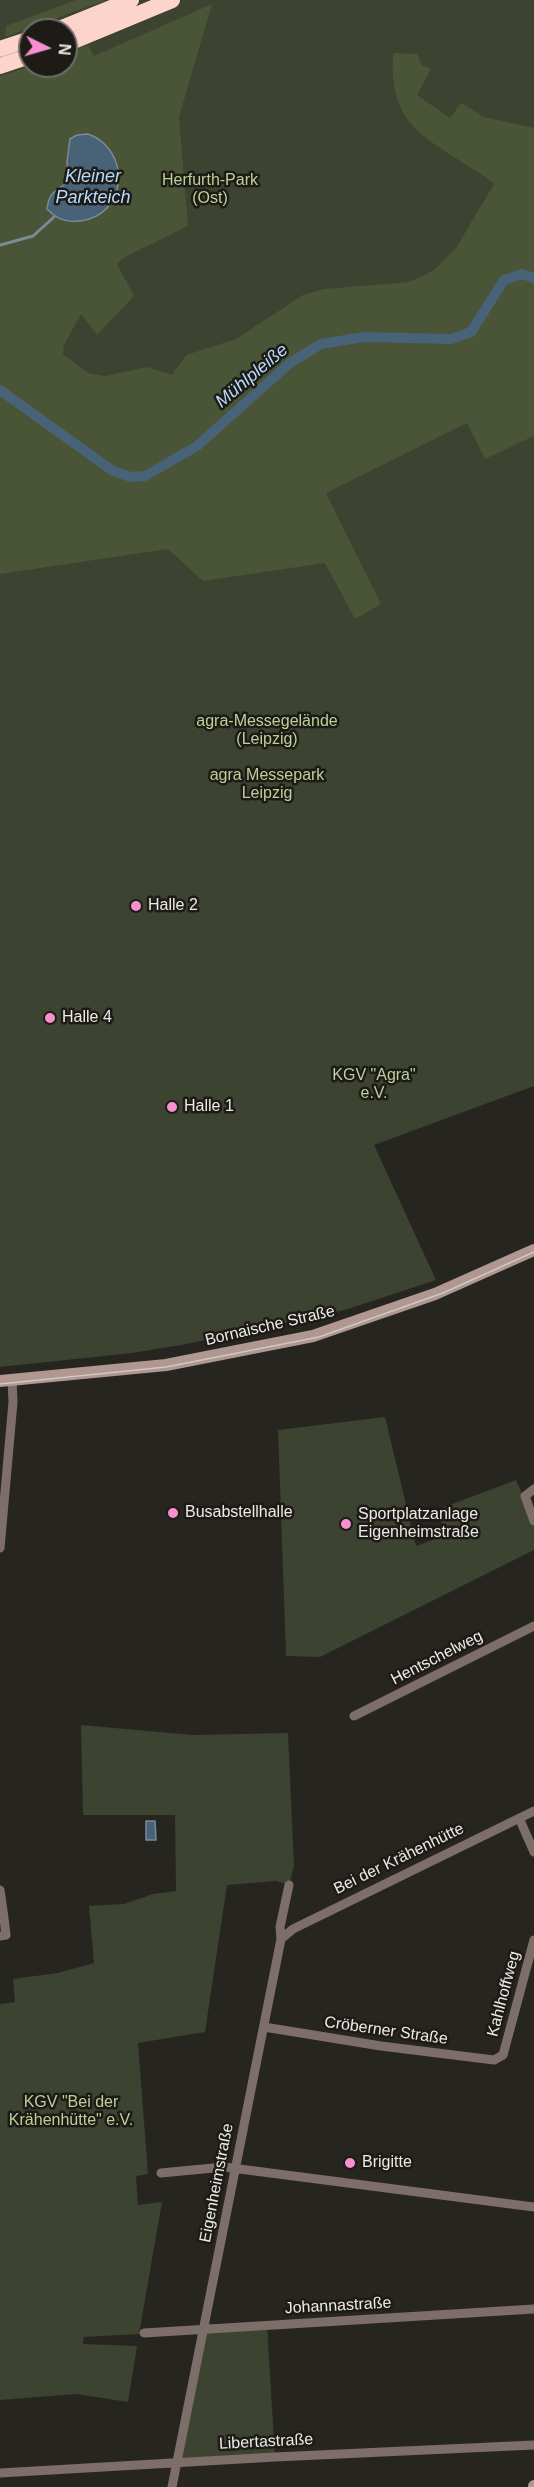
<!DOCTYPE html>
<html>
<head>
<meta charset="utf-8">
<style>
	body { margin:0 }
	#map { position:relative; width:534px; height:2487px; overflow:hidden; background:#272520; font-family:Arial,sans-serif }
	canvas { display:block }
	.north { position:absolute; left:18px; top:18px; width:60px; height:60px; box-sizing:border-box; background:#1e1b16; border:2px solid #706e6a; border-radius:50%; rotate:95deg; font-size:16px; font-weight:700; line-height:24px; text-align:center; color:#eceae7 }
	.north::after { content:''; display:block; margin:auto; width:21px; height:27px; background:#f690cf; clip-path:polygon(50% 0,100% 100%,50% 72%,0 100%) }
</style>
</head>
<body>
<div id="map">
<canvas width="534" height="2487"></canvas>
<div class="north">N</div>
</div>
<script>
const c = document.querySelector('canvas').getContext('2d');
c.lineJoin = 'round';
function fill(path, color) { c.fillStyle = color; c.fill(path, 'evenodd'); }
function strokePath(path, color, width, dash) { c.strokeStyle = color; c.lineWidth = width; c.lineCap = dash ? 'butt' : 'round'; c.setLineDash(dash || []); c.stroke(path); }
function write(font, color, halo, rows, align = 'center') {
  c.font = font + ' Arial,sans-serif'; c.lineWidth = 5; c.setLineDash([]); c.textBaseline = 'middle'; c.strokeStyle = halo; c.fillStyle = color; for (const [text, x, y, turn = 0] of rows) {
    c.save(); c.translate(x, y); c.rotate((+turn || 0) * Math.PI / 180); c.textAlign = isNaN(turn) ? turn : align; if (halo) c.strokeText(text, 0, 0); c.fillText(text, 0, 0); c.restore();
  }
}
fill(new Path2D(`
	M0,0h534v1086l-160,59 62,135 -88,29 -45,11 -122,25 -49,8 -132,14zM30,30h36v36h-36z
	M385,1417l31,129 30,-11 -9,-25 79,-30 18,41v29l-214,107 -34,-1 -8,-226z
	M81,1725l112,10 95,-2 6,134 -5,18 -13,-4 -49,4 -22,147 -67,11 10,131 -12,2 2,29 24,-3 -23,132 -55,3 -1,7 54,2 -9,56 -52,-8 -76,6v-396l15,-2 -2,-23 45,-6 36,-10 -5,-57 35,-2 29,-10 23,-3 -1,-76h-92z
	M267,2325l8,132 -98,5 27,-134z`), '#3c4331');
fill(new Path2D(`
	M76,0h30l-101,37 1,-11z
	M212,4l-33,113 9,109 -63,31 -8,7 17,32 -37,39 -16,-21 -17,31 -1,9 25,19 17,3 42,-9 25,8 14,-20 50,-16 67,-44 21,-6 84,-7 15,-6 12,-7 21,-21 38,-64c-11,-10 -23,-16 -35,-24 -47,-28 -70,-48 -66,-107l24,1 5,11 9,4 -14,26 33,23 11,-15 23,14 50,11v308l-49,23 -18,-36 -141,70 55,111 -26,15 -30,-56 -122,18 -35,-32 -168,25v-498l31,-10h35v-12l22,-9 6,11zM87,134c18,6 27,21 31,39l-66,18 16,-9 -1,-20 10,-27z`), '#4a5436');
const water = new Path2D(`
	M88,134c43,15 41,81 -8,87 -14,2 -24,-2 -33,-12 2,-17 9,-18 21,-27l-1,-20 3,-23 7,-4z
	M146,1821h9l1,19h-10z`);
fill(water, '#486278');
strokePath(water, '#798b99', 1.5);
strokePath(new Path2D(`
	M0,245l33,-9 21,-19`), '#798b99', 3);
strokePath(new Path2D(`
	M0,390l113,81 18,6 14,-1 52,-30 93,-83 31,-19 43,-7 87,2 20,-7 33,-52 18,-6 12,4`), '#486278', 10);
strokePath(new Path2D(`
	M534,1489l-9,7 9,25
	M0,1548l13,-146 -1,-22
	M354,1716l180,-90
	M519,1818l15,34
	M0,1890l4,28 -4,1
	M0,1936l6,-1 -2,-17
	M281,1939l12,-10 241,-118
	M264,2027l117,19 113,14 9,-5 31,-115
	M161,2173l63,-6 310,40
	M144,2333l390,-24
	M0,2473l275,-16 259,-12
	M172,2487l109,-548 -1,-12 9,-42`), '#7e6e6a', 9);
strokePath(new Path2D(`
	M0,1381l166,-16 147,-29 122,-42 99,-44
	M534,2487v-1`), '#b19791', 12);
strokePath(new Path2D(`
	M57,30l74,-30
	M66,44l106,-44
	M0,49l30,-10
	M0,66l30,-10`), '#fdd4cb', 16);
strokePath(new Path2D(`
	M0,1384l166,-17 153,-30 124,-44 91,-41`), '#cccac6', 1.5);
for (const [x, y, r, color] of [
	[136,906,6,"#f690cf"],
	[50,1018,6,"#f690cf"],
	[172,1107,6,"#f690cf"],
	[173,1513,6,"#f690cf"],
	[346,1524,6,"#f690cf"],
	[350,2163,6,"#f690cf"]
]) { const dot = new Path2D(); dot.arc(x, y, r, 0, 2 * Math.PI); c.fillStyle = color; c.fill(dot); strokePath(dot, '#1e1b16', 2); }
write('16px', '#bcd098', '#1e1b16', [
	["Herfurth-Park",210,181],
	["(Ost)",210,199],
	["agra-Messegelände",267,722],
	["(Leipzig)",267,740],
	["agra Messepark",267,776],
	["Leipzig",267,794],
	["KGV \"Agra\"",374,1076],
	["e.V.",374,1094],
	["KGV \"Bei der",71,2103],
	["Krähenhütte\" e.V.",71,2121]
]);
write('16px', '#eceae7', '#1e1b16', [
	["Halle 2",148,906],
	["Halle 4",62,1018],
	["Halle 1",184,1107],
	["Busabstellhalle",185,1513],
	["Sportplatzanlage",358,1515],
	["Eigenheimstraße",358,1533],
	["Brigitte",362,2163]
], 'left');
write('16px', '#eceae7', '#1e1b16', [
	["Bornaische Straße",270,1326,-13],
	["Hentschelweg",437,1658,-27],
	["Bei der Krähenhütte",399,1859,-26],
	["Kahlhoffweg",504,1994,-75],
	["Cröberner Straße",386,2031,8],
	["Eigenheimstraße",217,2183,-79],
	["Johannastraße",338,2306,-3],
	["Libertastraße",266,2442,-3]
]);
write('italic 18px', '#b4dbfd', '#1e1b16', [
	["Kleiner",93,177],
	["Parkteich",93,198],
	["Mühlpleiße",252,376,-40]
]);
</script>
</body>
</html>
